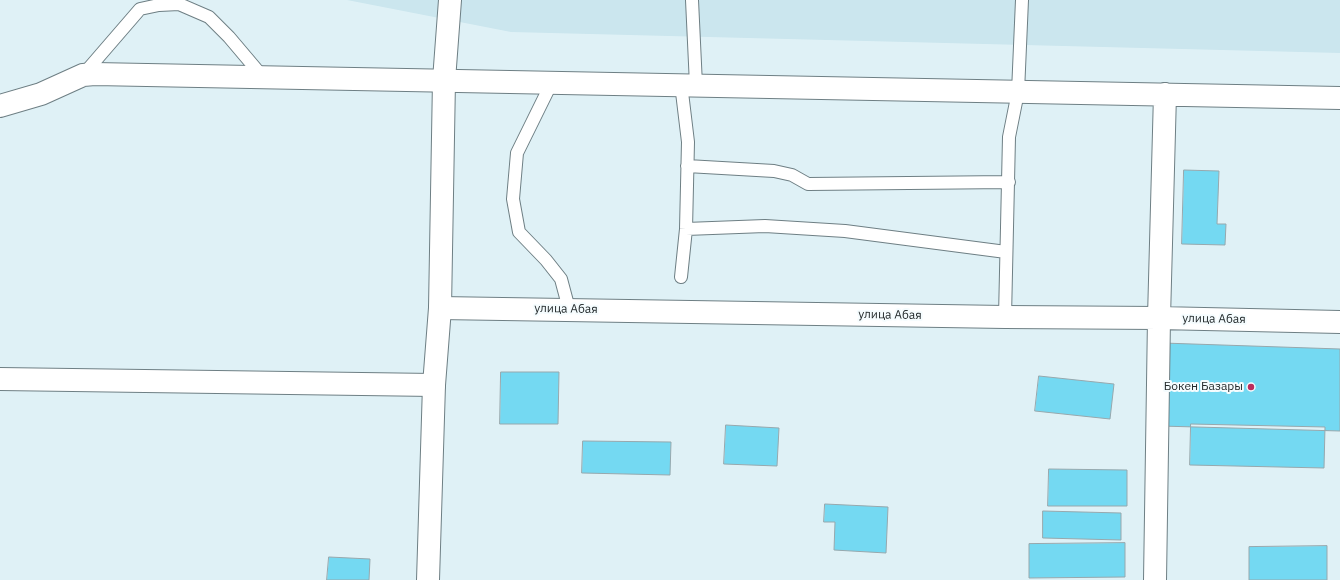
<!DOCTYPE html>
<html>
<head>
<meta charset="utf-8">
<style>
	body { margin:0 }
	canvas { display:block; background:#dff1f6 }
</style>
</head>
<body>
<canvas width="1340" height="580"></canvas>
<script>
const c = document.querySelector('canvas').getContext('2d');
c.lineJoin = 'round';
function fill(path, color) { c.fillStyle = color; c.fill(path, 'evenodd'); }
function strokePath(path, color, width, dash) { c.strokeStyle = color; c.lineWidth = width; c.lineCap = dash ? 'butt' : 'round'; c.setLineDash(dash || []); c.stroke(path); }
function write(font, color, halo, rows, align = 'center') {
  c.font = font + ' "IBM Plex Sans",sans-serif'; c.lineWidth = 4; c.setLineDash([]); c.textBaseline = 'middle'; c.strokeStyle = halo; c.fillStyle = color; for (const [text, x, y, turn = 0] of rows) {
    c.save(); c.translate(x, y); c.rotate((+turn || 0) * Math.PI / 180); c.textAlign = isNaN(turn) ? turn : align; if (halo) c.strokeText(text, 0, 0); c.fillText(text, 0, 0); c.restore();
  }
}
fill(new Path2D(`
	M347,0h993v53l-829,-21z`), '#cbe6ee');
const building = new Path2D(`
	M1184,170l35,1 -2,53h9l-1,21 -43,-1z
	M1163,343l177,6v82l-180,-5z
	M501,372h58l-1,52h-58z
	M1039,376l75,8 -4,35 -75,-8z
	M1191,424l134,3 -1,41 -134,-3z
	M726,425l53,3 -2,38 -53,-2z
	M583,441l88,1 -1,33 -88,-2z
	M1049,469l78,1v36h-79z
	M825,504l63,3 -2,46 -52,-3 1,-28h-11z
	M1043,511l78,2v27l-78,-2z
	M1125,543v34l-96,1v-34z
	M1327,546v34h-78v-33z
	M329,557l41,2 -1,21h-42z`);
fill(building, '#74d9f2');
strokePath(building, '#97a8ad', 1);
const service = new Path2D(`
	M692,0l4,85
	M83,75l57,-66 19,-4 20,-1 30,13 20,20 33,39
	M552,82l-35,71 -4,46 6,33 27,28 15,19 8,30
	M687,166l87,5 18,4 16,9 201,-2
	M686,229l79,-3 80,5 161,21
	M681,277l5,-48 2,-87 -7,-58
	M1005,317l4,-180 9,-45 4,-92`);
const minor = new Path2D(`
	M0,106l41,-12 42,-19 12,-1 1245,24
	M440,308l565,9 154,1 181,4
	M0,379l434,6
	M1155,580l4,-262 6,-224`);
const tertiary = new Path2D(`
	M428,580l6,-195 6,-77 4,-228 6,-80`);
strokePath(service, '#6e7f84', 14);
strokePath(minor, '#6e7f84', 24);
strokePath(tertiary, '#6e7f84', 24);
strokePath(service, '#fff', 12);
strokePath(minor, '#fff', 22);
strokePath(tertiary, '#fff', 22);
for (const [x, y, r, color] of [
	[1251,387,4,"#bb2d5e"]
]) { const dot = new Path2D(); dot.arc(x, y, r, 0, 2 * Math.PI); c.fillStyle = color; c.fill(dot); strokePath(dot, '#f5fcfe', 1.5); }
write('12px', '#242b2d', '#f5fcfe', [
	["улица Абая",566,309,1],
	["улица Абая",890,315,1],
	["улица Абая",1214,319,1]
]);
write('12px', '#242b2d', '#f5fcfe', [
	["Бокен Базары",1243,387]
], 'right');
</script>
</body>
</html>
